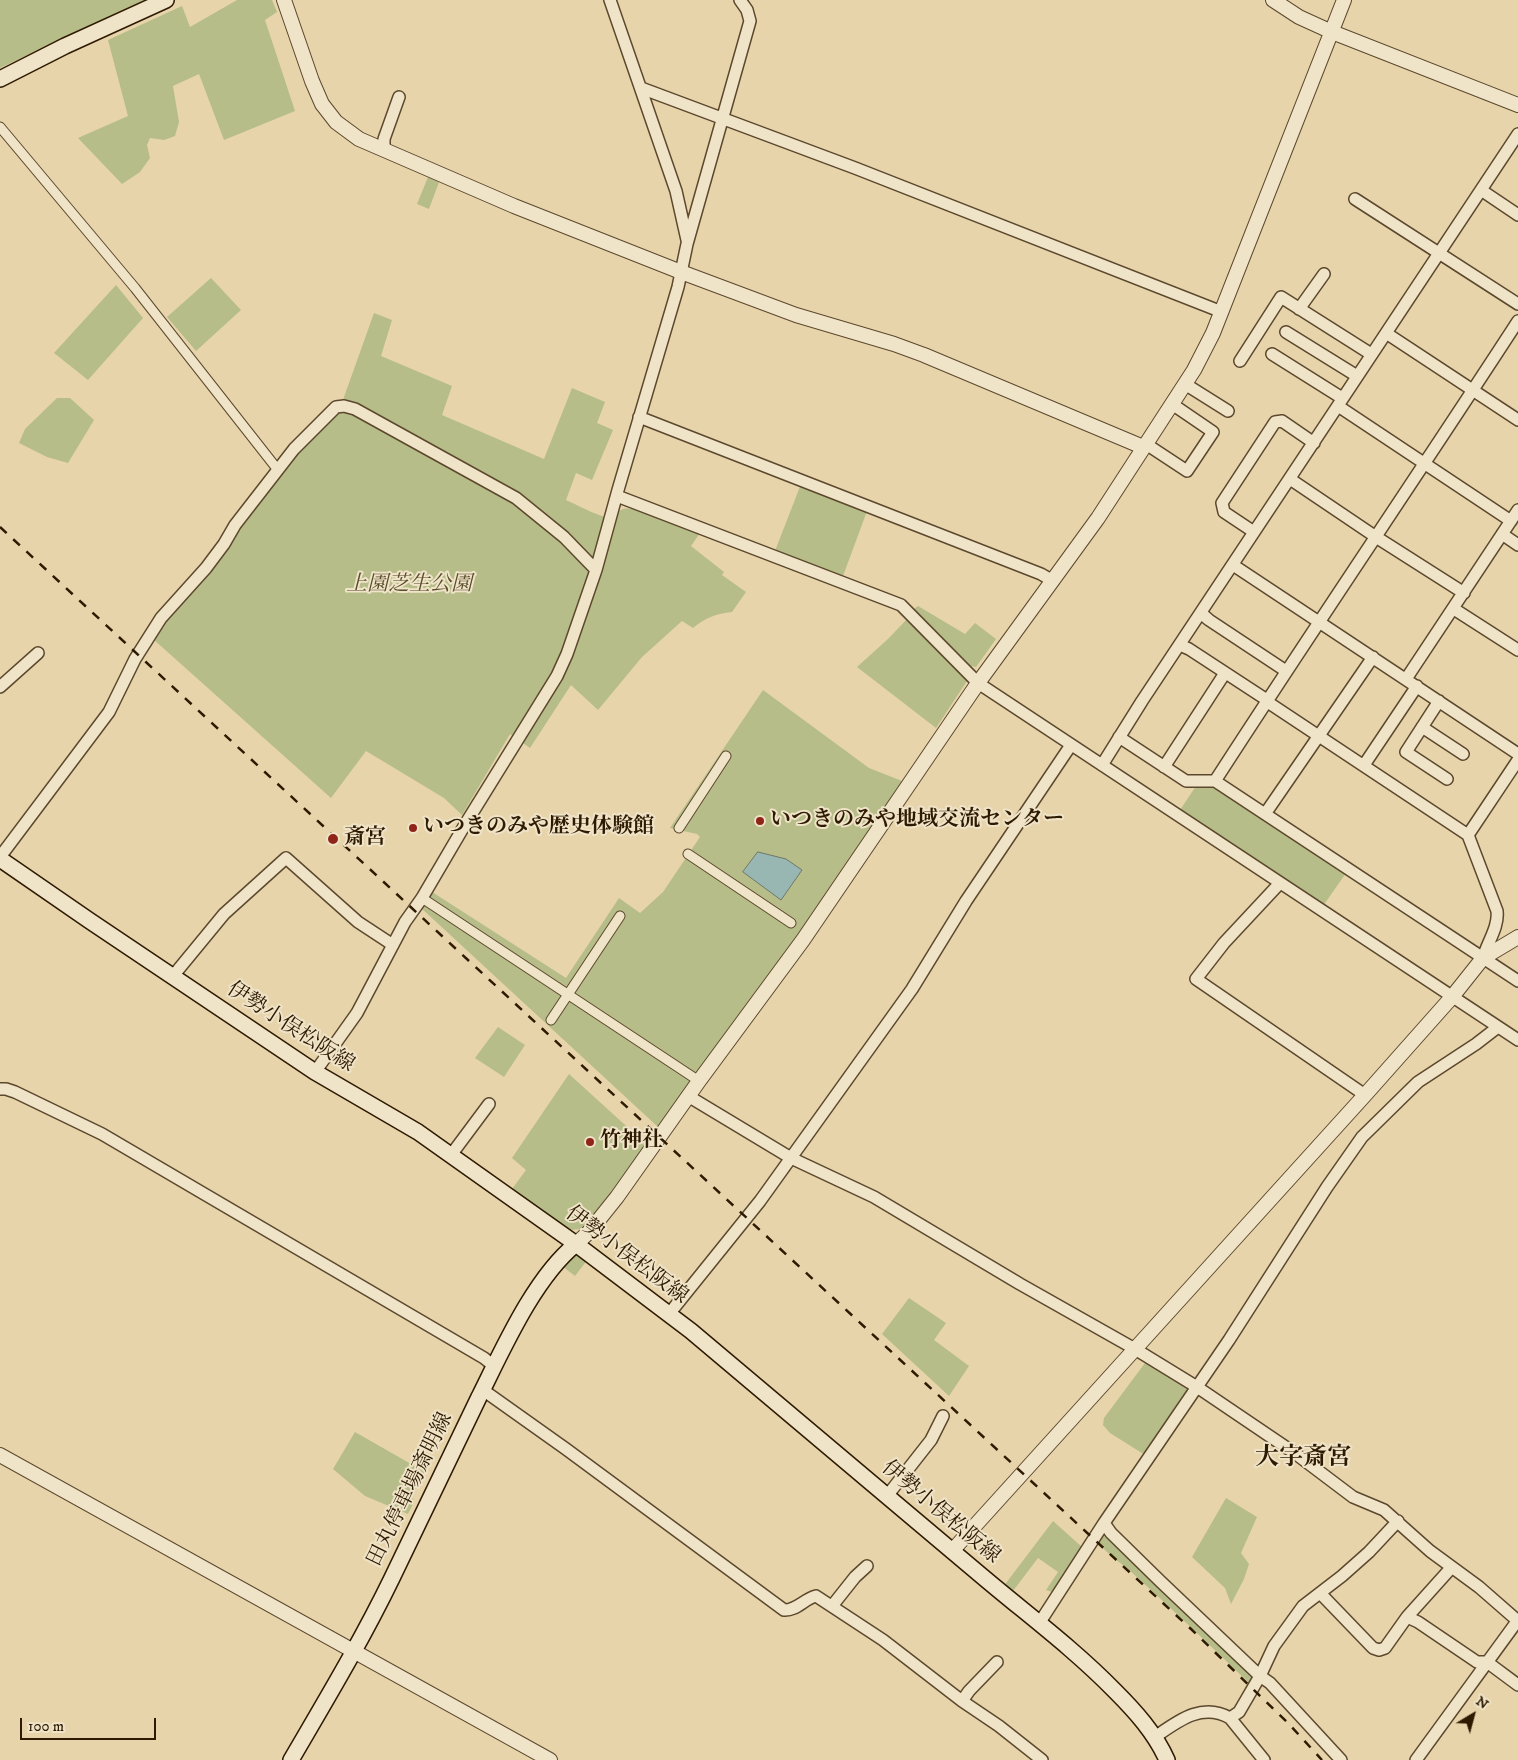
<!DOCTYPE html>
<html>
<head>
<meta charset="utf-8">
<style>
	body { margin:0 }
	#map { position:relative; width:1518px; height:1760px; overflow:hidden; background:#e7d4ab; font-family:"IM FELL DW Pica",serif }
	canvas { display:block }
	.north { position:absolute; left:1448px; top:1690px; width:50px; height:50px; -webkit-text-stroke:4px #efe3c8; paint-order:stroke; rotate:37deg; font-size:14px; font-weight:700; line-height:20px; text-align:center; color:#2e1a01 }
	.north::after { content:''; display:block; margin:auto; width:18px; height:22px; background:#2e1a01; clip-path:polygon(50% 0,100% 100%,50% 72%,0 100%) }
	.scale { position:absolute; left:20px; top:1718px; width:136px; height:22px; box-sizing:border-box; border:2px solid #2e1a01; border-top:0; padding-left:6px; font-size:15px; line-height:18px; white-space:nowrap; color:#2e1a01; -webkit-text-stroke:4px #efe3c8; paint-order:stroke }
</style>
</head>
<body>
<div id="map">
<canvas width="1518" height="1760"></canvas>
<div class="north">N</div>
<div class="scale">100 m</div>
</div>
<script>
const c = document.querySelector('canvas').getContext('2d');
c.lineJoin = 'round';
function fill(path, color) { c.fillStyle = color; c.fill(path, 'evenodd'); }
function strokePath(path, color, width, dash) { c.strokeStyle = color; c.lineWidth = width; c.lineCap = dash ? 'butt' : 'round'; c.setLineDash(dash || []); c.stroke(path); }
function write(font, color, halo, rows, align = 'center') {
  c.font = font + ' "IM FELL DW Pica","Noto Serif JP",serif'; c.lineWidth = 4; c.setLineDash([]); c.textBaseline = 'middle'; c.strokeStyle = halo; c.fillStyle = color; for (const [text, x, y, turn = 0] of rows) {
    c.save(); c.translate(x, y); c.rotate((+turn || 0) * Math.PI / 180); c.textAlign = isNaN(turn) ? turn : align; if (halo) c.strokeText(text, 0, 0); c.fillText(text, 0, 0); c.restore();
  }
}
fill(new Path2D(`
	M0,0h146l-146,68z
	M237,0h35l5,12 -12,8 30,91 -71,29 -25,-66 -26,12 6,36 -4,14 -11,4 -14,-2 -3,7 3,13 -10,14 -18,12 -44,-46 50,-22 -20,-76 74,-34 8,21z
	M428,177l11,5 -10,27 -12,-5z
	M211,278l30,32 -45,41 -29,-34z
	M116,285l27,33 -55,62 -34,-27z
	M374,313l18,7 -11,36 71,30 -10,29 102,44 28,-71 33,14 -8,21 16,7 -21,50 -16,-7 -10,27c9,4 34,17 41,17 12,1 9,-11 25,-8l68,24 -9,13 33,26 -2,3 24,17 -14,20c-16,2 -26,5 -39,16l-11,-7 -40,36 -44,53 -27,-25 -41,63 -20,-14 -48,81 -18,-17 -78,-47 -35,47 -178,-159 8,-14 136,-173 42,-41z
	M57,398h13l24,22 -26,43 -21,-6 -28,-14 6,-14z
	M801,484l66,27 -24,65 -68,-25z
	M918,606l47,28 10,-11 21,16 -20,28 -5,-1 -57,-57z
	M908,618l59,63 -31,47 -79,-61 32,-29z
	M763,690l106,78 33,13 -94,144 -150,202 -238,-220 9,-17 137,88 53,-80 21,15 23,-21 37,-55 -3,-3 -27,-6z
	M1212,785l134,88 -23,33 -143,-96 16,-24z
	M498,1027l27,18 -21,32 -29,-19z
	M569,1074l77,70 -62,85 -16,1 -56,-41 14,-19 -14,-12z
	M576,1251l12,8 -13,17 -13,-10z
	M909,1298l37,25 -12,17 35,26 -20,30 -67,-62z
	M1145,1363l46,24 -46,68 -35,-22 -7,-8 1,-7z
	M355,1432l70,40 -13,25 2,5 -6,12 -43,-18 -32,-27z
	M1226,1498l31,19 -16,36 8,11 -5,15 -13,25 -6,-16 -33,-31z
	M1053,1521l29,26 -27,46 -9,-3 12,-18 -20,-14 -25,33 -10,-4z
	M1102,1534l149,140 3,3 -4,7c-40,-39 -81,-78 -123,-116 -9,-7 -26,-18 -29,-29z`), '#b6bd89');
const water = new Path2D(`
	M758,852l28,7 16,11 -21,30 -38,-28z`);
fill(water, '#99b7b2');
strokePath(water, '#6e786b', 1);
const pedestrian = new Path2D(`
	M0,127l135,161 143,182
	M679,828l47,-72
	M688,854l103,69
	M422,898l277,183
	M551,1020l69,-104`);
const minor = new Path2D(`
	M610,0l66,191 11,49
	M641,88l214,80 367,144
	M384,149v-10l15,-42
	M1481,190l37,25
	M1355,199l163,105
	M1299,309l25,-35
	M1286,332l71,44
	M1386,333l132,87
	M1272,354l70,44
	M1240,361l41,-64 90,57
	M1185,384l43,27
	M1338,406l173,115
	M639,417l402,157 12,7
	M1146,444l41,27 26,-39 -41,-28
	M1290,479l86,58 88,56
	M617,496l284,109 77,78 540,357
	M1254,532l-30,-20 -2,-9 53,-81 7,-1 32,22
	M1502,534l16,11
	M1233,565l285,189
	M1454,609l64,41
	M1201,613l8,7 77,51
	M1180,645l9,4 78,51
	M1406,679l112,-169
	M0,687l38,-34
	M1266,701l202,134 29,76c2,16 -10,32 -14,47
	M1439,701l-33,51 41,27
	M1422,727l41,27
	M1119,737l67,44h29l303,200
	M1102,765l40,-64 376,-567
	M1364,765l53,-79
	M1164,767l61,-94
	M1215,781c100,-155 203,-306 303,-460
	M1265,814l108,-157
	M1468,835l50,-75
	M0,857l109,-145 26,-53 26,-41 45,-50 18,-24 11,-19 59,-76 42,-42 8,-1 11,3 161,89 48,39 32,33
	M1280,883l-56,60 -28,36 169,116
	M173,976l51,-62 62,-56 72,64 35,23
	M315,1072l42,-59 48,-91 17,-24 44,-75 91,-147 10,-22 29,-84 22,-80 60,-203 9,-43 63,-223 -3,-11 -7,-10
	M0,1089h6l9,3 87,42 382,224 10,8
	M688,1096l103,62 83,39 146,87 115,65 62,38 99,67 57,43 31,13 46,41 49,36 39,34
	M451,1155l38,-51
	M669,1314l91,-113 152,-212 54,-88 105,-156
	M483,1390l83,59 218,161c12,1 20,-11 32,-14l67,44 79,61 37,25 43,34
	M887,1496l44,-56 12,-24
	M1104,1523l7,10 49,48 100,95 10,7 71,77
	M1451,1568l-44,49 11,5 59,40h10l31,23
	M1320,1593l53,55 6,2 6,-2 22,-31
	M832,1606l23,-29 12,-11
	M1040,1622l64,-99 125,-183 98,-153 35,-50 56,-55 58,-38 22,-17
	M962,1701l7,-10 28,-29
	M1230,1718l34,42
	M1155,1737c23,-16 47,-35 75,-19l9,-6 21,-36 14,-30 29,-40 39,-30 27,-24 29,-31
	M1416,1760l102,-140`);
const tertiary = new Path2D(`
	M284,0l28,81 10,23 14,18 23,17 155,67 167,66 115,43 98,29 30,11 219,92
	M1273,0l26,17 33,15 186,73
	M576,1244l13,-12 28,-35 82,-116 104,-141 175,-257 120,-165 96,-148 19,-37 131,-333
	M0,1455l550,305
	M952,1551l413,-456 87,-98 31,-39 35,-21`);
const secondary = new Path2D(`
	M0,79l65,-33 101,-46
	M0,859l90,62 225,151 103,60 158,112 115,87c98,82 195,164 292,246 45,38 91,72 132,114 20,20 40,42 52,69
	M291,1760c35,-60 71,-120 101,-182 29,-61 58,-121 87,-181 24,-48 55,-119 97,-153`);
strokePath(pedestrian, '#5c482c', 11);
strokePath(minor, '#5c482c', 14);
strokePath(tertiary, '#5c482c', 16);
strokePath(secondary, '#2e1a01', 18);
strokePath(pedestrian, '#efe3c8', 9);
strokePath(minor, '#efe3c8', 11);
strokePath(tertiary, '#efe3c8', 14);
strokePath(secondary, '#efe3c8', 15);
strokePath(new Path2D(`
	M0,527l1191,1102 97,94 34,37`), '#2e1a01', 2.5, [9, 9]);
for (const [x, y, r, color] of [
	[760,821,5,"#8f2418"],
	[413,828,5,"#8f2418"],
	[333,839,6,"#8f2418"],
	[590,1142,5,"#8f2418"]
]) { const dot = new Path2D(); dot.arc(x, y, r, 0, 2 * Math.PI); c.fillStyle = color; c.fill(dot); strokePath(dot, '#efe3c8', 2); }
write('italic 21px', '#574b2a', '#efe3c8', [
	["上園芝生公園",409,586]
]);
write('bold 21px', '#2e1a01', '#efe3c8', [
	["いつきのみや地域交流センター",770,821],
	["いつきのみや歴史体験館",423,828],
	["斎宮",344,839],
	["竹神社",600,1142]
], 'left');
write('21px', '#2e1a01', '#efe3c8', [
	["伊勢小俣松阪線",290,1028,33],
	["伊勢小俣松阪線",626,1256,37],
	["田丸停車場斎明線",411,1490,-64],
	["伊勢小俣松阪線",940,1513,40]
]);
write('bold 24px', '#2e1a01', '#efe3c8', [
	["大字斎宮",1303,1459]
]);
</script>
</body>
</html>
